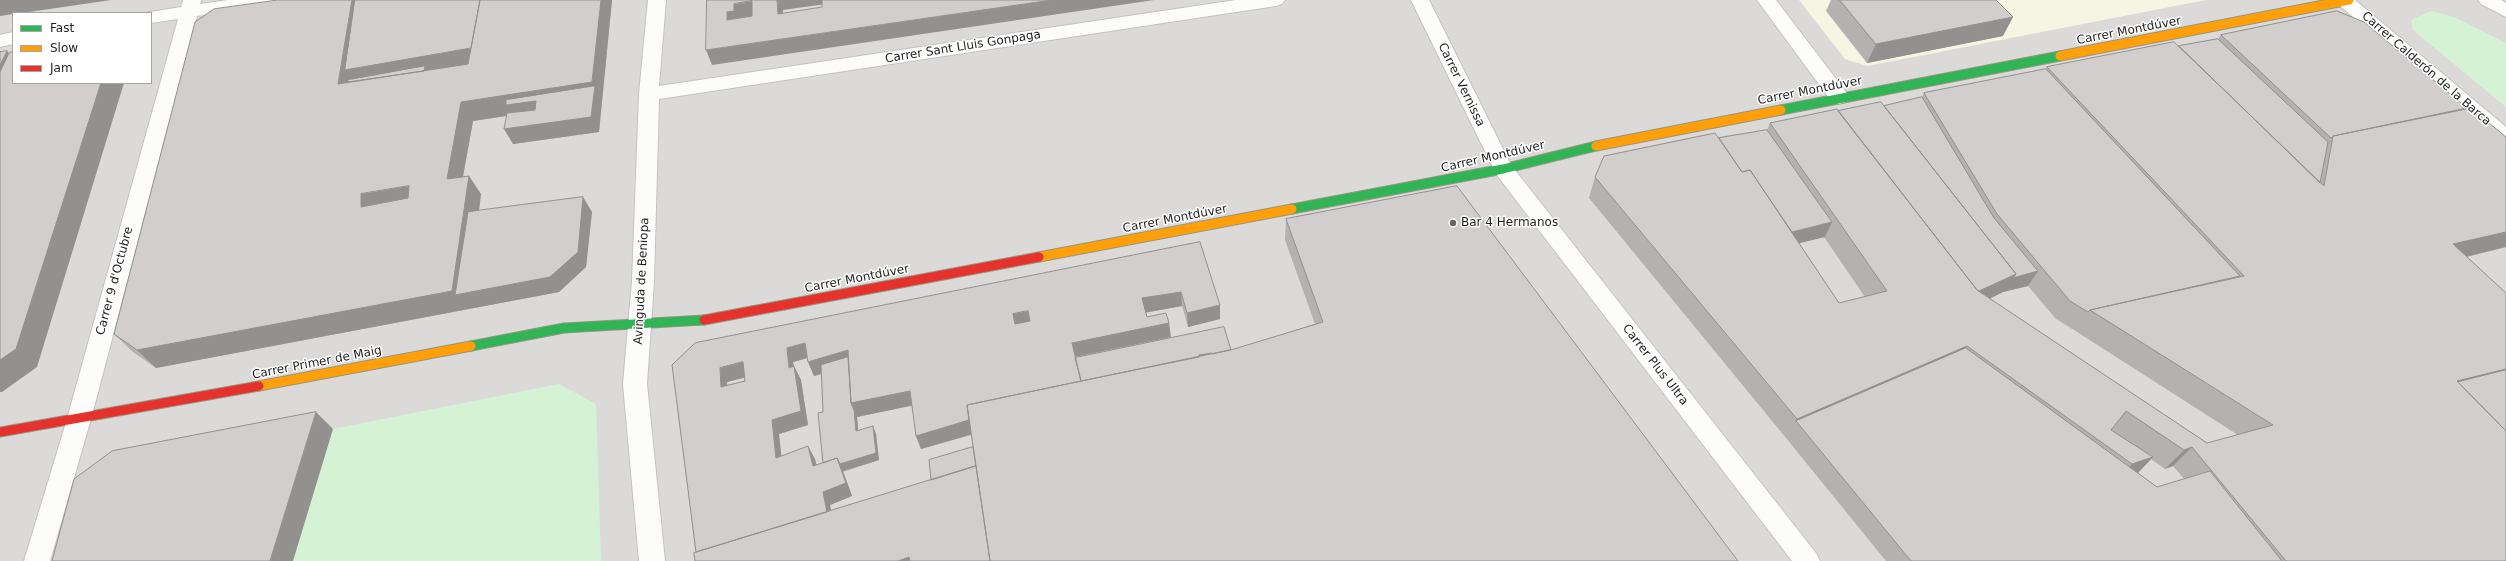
<!DOCTYPE html>
<html>
<head>
<meta charset="utf-8">
<style>
	body { margin:0 }
	#map { position:relative; width:2506px; height:561px; overflow:hidden; background:#edeae7; font-family:"DejaVu Sans",sans-serif }
	canvas { display:block }
	.legend { position:absolute; left:12px; top:12px; width:140px; height:72px; box-sizing:border-box; background:#fff; border:1px solid #a5a5a5; margin:0; padding:5px 7px; list-style:none; font-size:12px; color:#1f1f1f }
	.legend li { display:flex; align-items:center; gap:8px; height:20px }
	.legend b { width:20px; border:1px solid #a5a5a5 }
</style>
</head>
<body>
<div id="map">
<canvas width="2506" height="561"></canvas>
<ul class="legend">
<li><b style="height:5px;background:#30b455"></b>Fast</li>
<li><b style="height:5px;background:#ff9f0a"></b>Slow</li>
<li><b style="height:5px;background:#e5322d"></b>Jam</li>
</ul>
</div>
<script>
const c = document.querySelector('canvas').getContext('2d');
c.lineJoin = 'round';
function fill(path, color) { c.fillStyle = color; c.fill(path, 'evenodd'); }
function strokePath(path, color, width, dash) { c.strokeStyle = color; c.lineWidth = width; c.lineCap = dash ? 'butt' : 'round'; c.setLineDash(dash || []); c.stroke(path); }
function write(font, color, halo, rows, align = 'center') {
  c.font = font + ' "DejaVu Sans",sans-serif'; c.lineWidth = 3; c.setLineDash([]); c.textBaseline = 'middle'; c.strokeStyle = halo; c.fillStyle = color; for (const [text, x, y, turn = 0] of rows) {
    c.save(); c.translate(x, y); c.rotate((+turn || 0) * Math.PI / 180); c.textAlign = isNaN(turn) ? turn : align; if (halo) c.strokeText(text, 0, 0); c.fillText(text, 0, 0); c.restore();
  }
}
fill(new Path2D(`
	M0,0h2506v561h-2506zM13,13h138v70h-138z`), '#dcdad9');
fill(new Path2D(`
	M1799,0h407l-339,66 -22,-7z`), '#f6f4e3');
fill(new Path2D(`
	M2431,11l23,6 52,26v64l-93,-77 -2,-10z
	M559,384l37,20 5,157h-308l40,-132z`), '#d6f2d4');
const street = new Path2D(`
	M183,0h18l-1,4 28,-4h51l-3,4 -6,2 -73,10 -106,403 -41,142h-26l43,-142 111,-400 -27,4v-10h-7l37,-6z
	M648,0h18l-7,86 577,-86h49l-3,4 -6,2 -617,93 -5,182 -7,103 18,177h-26l-16,-177 9,-103 7,-187z
	M1411,0h18l82,165 305,388 4,8h-28l-296,-387z
	M1757,0h19l70,92 3,5 -3,5 -7,2 -7,-2z
	M2336,0h19l151,127v18l-7,-2 -160,-138z
	M2478,0h23l5,3v14l-25,-13z
	M13,32v12l-13,3v-12z`);
const fast = new Path2D(`
	M1781,110l279,-54
	M1292,209l211,-40 93,-23
	M471,346l93,-18 140,-8`);
const slow = new Path2D(`
	M2060,56l289,-56
	M1596,146l185,-36
	M1039,257l253,-48
	M259,386l212,-40`);
const jam = new Path2D(`
	M704,320l335,-63
	M0,432l259,-46`);
strokePath(street, '#c4c3c2', 2);
strokePath(fast, '#969680', 11);
strokePath(slow, '#969680', 11);
strokePath(jam, '#969680', 11);
fill(street, '#fcfcfb');
strokePath(fast, '#30b455', 9);
strokePath(slow, '#ff9f0a', 9);
strokePath(jam, '#e5322d', 9);
fill(new Path2D(`
	M278,0h334l-13,132 -86,12 -7,-28 -33,5 -10,56 6,-1 12,18 -2,17 113,1 -6,55 -27,25 -403,76 -23,-16 -19,-18z
	M1831,0h165l7,36 -136,27 -41,-52z
	M2221,35l246,73 39,29v110l-39,10 39,304h-620l-100,-123 -197,-240 6,-21 124,-39 48,-8 3,-7 114,-17 38,-9 2,-4 122,-24 1,-2 132,-21 39,-7zM1824,237l41,60 -26,6 -40,-60zM2028,286l28,33 18,11 164,105 -31,8 -217,-144 13,-7zM2151,459l14,10 8,-3 11,13 -27,8 -19,-14z
	M1286,219l452,342 -1042,-9 -24,-187 528,-123 20,77 -32,8 -6,-21 -36,6 1,5 24,20 -96,20v1l156,-8 84,-26 -30,-84zM807,358l7,18 8,-2 1,38v51l-7,2 -1,-6 -34,-3 -2,-22 29,-9 -7,-45 -7,-14 -1,-4zM744,378l1,3 -18,4v-3zM912,405l4,31 5,13 50,-14 2,12 -42,33 -100,31 -1,-6 22,-9 -9,-24 36,-12 -3,-26 -18,-4 -1,-13z`), '#b5b1b0');
fill(new Path2D(`
	M0,0h111l-89,13h-9v1l-13,2z
	M352,0h260l-13,132 -86,12 -9,-15 8,-14 -39,6 -14,77 -12,-19 14,-77 23,-40 -146,22z
	M777,0h47l2,4 -43,6v19l-5,-15z
	M1052,0h102l-442,65 -6,-15z
	M752,1l5,15 -30,4v-8l7,-8z
	M2013,17l-10,19 -136,27 9,-19z
	M7,51l6,7 -13,73v-66z
	M101,83h23l-87,284 -35,25h-2v-32z
	M469,176l12,18 -13,99 115,-96 9,15 -6,55 -27,25 -403,76 -19,-18z
	M409,186l14,19 -62,2v-13z
	M1832,222l-7,15 -46,11 7,-14z
	M2506,232v15l-74,18 21,-21z
	M2038,271l-10,15 -25,6 -39,19 12,-18 40,-19z
	M1181,292l1,14 -38,7 -2,-15z
	M1220,305v14l-32,8 -1,-14z
	M1028,311l3,14 -16,-1 -2,-10z
	M1169,323l2,14 -97,20 -2,-14z
	M805,343l6,14 -18,5 3,19 -7,-13 -2,-20z
	M1967,346l-13,20 -158,55 1,-2z
	M848,350l62,41 5,14 -58,12 2,22 -3,-8 -5,-28v-38l-37,11 -6,-14z
	M1212,353v8l-13,2v-8z
	M743,362l7,14 -23,6 1,19 -7,-14 -1,-19z
	M794,366l7,14 7,45 -29,9 4,37 -7,-13 -4,-38z
	M2506,369v14l-42,10 -7,-12z
	M969,411l4,23 -52,15 -5,-13z
	M316,412l17,17 -40,132h-23z
	M873,426l3,8 3,26 -36,11 9,25 -22,9 4,23 -105,33 94,-69 14,-34z
	M808,446l7,13 5,20 -7,-13z
	M2192,447l-19,19 -8,3 19,-19z
	M2153,457l-18,19 -21,7 18,-19z
	M909,557l2,4h-13z`), '#939090');
const building = new Path2D(`
	M278,0h74l-14,84 130,-20 12,-64h121l-9,82 -131,20 -14,77 22,-3 -17,115 -315,59 -23,-16 81,-312 19,-13zM409,186l-1,12 -47,9v-13z
	M355,0h125l-9,48 -126,22z
	M707,0h70l1,14 44,-7v-7h230l-346,50zM752,1v15l-25,4v-8l7,-1v-7z
	M1840,0h156l17,17 -137,27z
	M2337,11l27,11 103,86 -134,28 -2,2 -110,-103z
	M2218,39l110,103 -8,41 -141,-137z
	M2174,42l150,144 9,-50 138,-28 35,29v95l-53,12 53,49v76l-49,12 49,50v130h-220l-94,-114 -8,3 -58,-39 -15,19 42,27 -21,7 -165,-118 -170,73 -202,-242 9,-21 111,-23 27,39 8,-2 89,133 48,-12 -117,-168 67,-14 140,181 230,153 66,-18 -183,-115 154,-34 -197,-209z
	M7,51l-7,14v-13z
	M13,52v31h88l-85,266 -16,11v-288l9,-19z
	M425,66l-1,5 -76,11v-2z
	M2046,69l194,207 -150,34 -2,2 -18,-11 -73,-87 -73,-121z
	M595,86l-4,31 -87,12 3,-16 28,-3 1,-9 -30,4v-5z
	M1922,97l72,121 44,53 -25,7 3,-4 -132,-168z
	M1881,102l135,172 -37,17 -2,-1 -139,-179z
	M1767,130l65,92 -40,10 -42,-62 -8,2 -23,-34z
	M1457,186l281,375h-748l-23,-156 267,-56 89,-27 -37,-103z
	M583,197l-5,55 -28,25 -95,18 13,-83z
	M1200,242l20,63 -33,8 -6,-21 -39,6 5,19 19,-4 3,10 -97,20 9,38 -114,24 2,15 -53,16 -6,-45 -59,12 -3,-53 -40,12 -3,-19 -18,5 2,20 5,-2 7,45 -29,9 4,38 32,-12 5,20 24,-8 9,25 -23,9 4,20 -131,40 -24,-187 23,-22zM1028,311l2,10 -15,3 -2,-10zM743,362l2,19 -24,6 -1,-19z
	M1224,327l7,23 -19,4v-1l-13,2v2l-118,24 -6,-23z
	M1966,348l191,139 53,-16 72,90h-371l-115,-140z
	M848,357l3,46 3,7 2,21 17,-5 3,27 -36,11 -3,-6 -14,5 -5,-50 5,-1 -2,-47z
	M2506,370v61l-48,-49z
	M316,412l-46,149h-218l22,-82 38,-28z
	M973,447l3,19 -45,14 -2,-20z
	M976,466l14,95h-80l-1,-4 -11,4h-203l-1,-8z`);
fill(building, '#d2cecd');
strokePath(building, '#939090', 1);
for (const [x, y, r, color] of [
	[1453,223,4,"#676665"]
]) { const dot = new Path2D(); dot.arc(x, y, r, 0, 2 * Math.PI); c.fillStyle = color; c.fill(dot); strokePath(dot, '#fff', 1.5); }
write('12px', '#1f1f1f', '#fff', [
	["Carrer Montdúver",2129,31,-11],
	["Carrer Sant Lluis Gonpaga",963,47,-9],
	["Carrer Calderón de la Barca",2426,69,41],
	["Carrer Vernissa",1461,85,64],
	["Carrer Montdúver",1810,91,-11],
	["Carrer Montdúver",1493,157,-13],
	["Carrer Montdúver",1175,219,-11],
	["Carrer Montdúver",857,279,-11],
	["Carrer 9 d'Octubre",115,281,-75],
	["Avinguda de Beniopa",642,281,-87],
	["Carrer Primer de Maig",317,363,-11],
	["Carrer Plus Ultra",1655,365,52]
]);
write('12px', '#1f1f1f', '#fff', [
	["Bar 4 Hermanos",1461,223]
], 'left');
</script>
</body>
</html>
